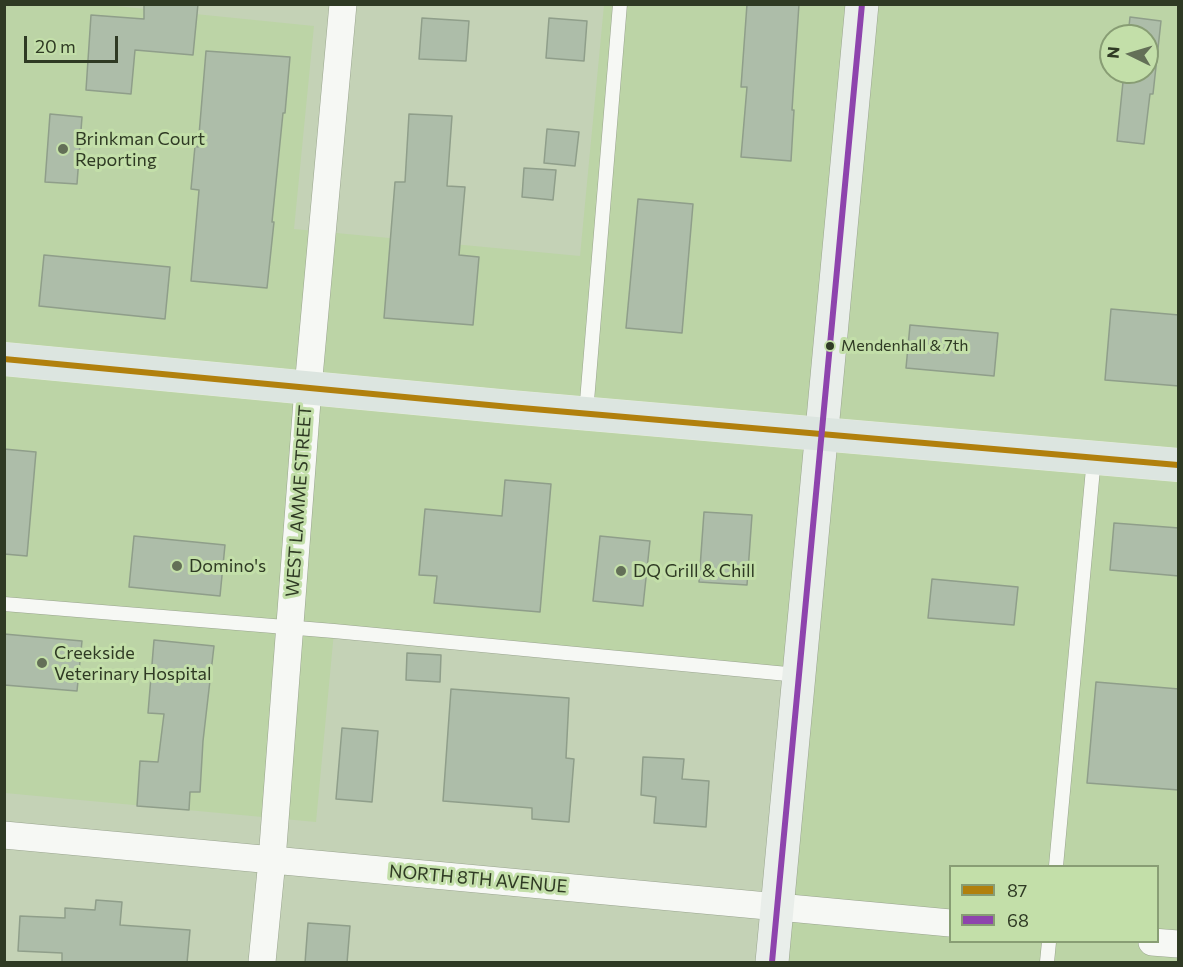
<!DOCTYPE html>
<html>
<head>
<meta charset="utf-8">
<style>
	body { margin:0 }
	#map { position:relative; width:1183px; height:967px; overflow:hidden; background:#c4d2b6; font-family:Commissioner,sans-serif }
	canvas { display:block }
	.frame { position:absolute; inset:0; border:6px solid #2f3a24; pointer-events:none }
	.legend { position:absolute; left:949px; top:865px; width:210px; height:78px; box-sizing:border-box; background:#c3dfa9; border:2px solid #889d74; margin:0; padding:8px 10px; list-style:none; font-size:18px; color:#2f3a24 }
	.legend li { display:flex; align-items:center; gap:12px; height:30px }
	.legend b { width:30px; border:2px solid #889d74 }
	.north { position:absolute; left:1099px; top:24px; width:60px; height:60px; box-sizing:border-box; background:#c3dfa9; border:2px solid #889d74; border-radius:50%; rotate:275deg; font-size:16px; font-weight:700; line-height:24px; text-align:center; color:#2f3a24 }
	.north::after { content:''; display:block; margin:auto; width:21px; height:27px; background:#636f57; clip-path:polygon(50% 0,100% 100%,50% 72%,0 100%) }
	.scale { position:absolute; left:24px; top:36px; width:94px; height:27px; box-sizing:border-box; border:3px solid #2f3a24; border-top:0; padding-left:8px; font-size:18px; line-height:21px; white-space:nowrap; color:#2f3a24; -webkit-text-stroke:4px #c3dfa9; paint-order:stroke }
</style>
</head>
<body>
<div id="map">
<canvas width="1183" height="967"></canvas>
<div class="frame"></div>
<ul class="legend">
<li><b style="height:8px;background:#b1800d"></b>87</li>
<li><b style="height:8px;background:#8e44ad"></b>68</li>
</ul>
<div class="north">N</div>
<div class="scale">20 m</div>
</div>
<script>
const c = document.querySelector('canvas').getContext('2d');
c.lineJoin = 'round';
function fill(path, color) { c.fillStyle = color; c.fill(path, 'evenodd'); }
function strokePath(path, color, width, dash) { c.strokeStyle = color; c.lineWidth = width; c.lineCap = dash ? 'butt' : 'round'; c.setLineDash(dash || []); c.stroke(path); }
function write(font, color, halo, rows, align = 'center') {
  c.font = font + ' Commissioner,sans-serif'; c.lineWidth = 6; c.setLineDash([]); c.textBaseline = 'middle'; c.strokeStyle = halo; c.fillStyle = color; for (const [text, x, y, turn = 0] of rows) {
    c.save(); c.translate(x, y); c.rotate((+turn || 0) * Math.PI / 180); c.textAlign = isNaN(turn) ? turn : align; if (halo) c.strokeText(text, 0, 0); c.fillText(text, 0, 0); c.restore();
  }
}
fill(new Path2D(`
	M4,5h102l208,21 -20,203 286,27 24,-251h574v957h-406l26,-287 -464,-43 -18,190 -311,-29zM1111,36h36v36h-36zM950,866h208v76h-208z`), '#bcd4a6');
const building = new Path2D(`
	M144,4h54l-5,51 -58,-5 -4,44 -45,-4 5,-75 53,4z
	M747,4h52l-7,106h2l-3,51 -50,-4 6,-70h-6z
	M1130,17l31,4 -8,73h-3l-6,50 -27,-3 7,-69h23v-36h-19z
	M422,18l47,3 -3,40 -47,-2z
	M549,18l38,3 -3,40 -38,-3z
	M206,51l84,6 -5,56h-2l-11,109h2l-7,66 -76,-7 8,-91 -8,-1 4,-43 3,1z
	M50,114l32,3 -5,67 -32,-2z
	M409,114l43,2 -5,70 18,1 -6,68 20,2 -6,68 -89,-7 11,-136h10z
	M547,129l32,3 -4,34 -31,-3z
	M524,168l32,2 -3,30 -31,-3z
	M638,199l55,5 -11,129 -56,-5z
	M44,255l126,12 -5,52 -126,-13z
	M1111,309l68,6v71l-74,-6z
	M910,325l88,8 -4,43 -88,-8z
	M4,449l32,3 -9,104 -23,-2z
	M505,480l46,4 -11,128 -106,-9 3,-27 -18,-1 6,-66 77,7z
	M704,512l48,3 -5,70 -48,-3z
	M1114,523l65,5v48l-69,-6z
	M134,536l91,9 -5,51 -91,-9z
	M600,536l50,5 -7,65 -50,-5z
	M932,579l86,8 -4,38 -86,-7z
	M4,634l78,7 -5,50 -73,-6z
	M154,640l60,6 -11,95 -3,51h-10l-1,18 -52,-4 3,-45 18,1 6,-48 -16,-1z
	M407,653l34,2 -1,27 -34,-2z
	M1096,682l83,7v101l-92,-7z
	M451,689l118,9 -3,60 8,1 -5,63 -37,-3v-11l-89,-7z
	M342,728l36,3 -6,71 -36,-3z
	M643,757l41,2 -2,20 27,2 -3,46 -52,-4 2,-26 -15,-2z
	M96,900l26,2 -2,23 70,5 -3,33h-125v-10l-44,-2 2,-35 45,2v-10l30,2z
	M308,923l42,3 -3,37h-42z`);
fill(building, '#adbda9');
strokePath(building, '#8f9e8a', 1.5);
const lane = new Path2D(`
	M586,413l34,-409
	M4,604l330,27 464,44
	M1056,866l38,-408
	M1047,962l2,-20`);
const street = new Path2D(`
	M4,835l946,88
	M1152,942l26,2
	M262,962l10,-102 36,-472 35,-384`);
const secondary = new Path2D(`
	M772,962l90,-958`);
const primary = new Path2D(`
	M4,359l506,48 668,58`);
strokePath(lane, '#99a48e', 15);
strokePath(street, '#99a48e', 28);
strokePath(secondary, '#99a48e', 34);
strokePath(primary, '#e4ebde', 34);
strokePath(lane, '#f6f8f4', 14);
strokePath(street, '#f6f8f4', 27);
strokePath(secondary, '#e9eeea', 33);
strokePath(primary, '#dce5e0', 33);
strokePath(new Path2D(`
	M4,359l506,48 668,58`), '#b1800d', 6);
strokePath(new Path2D(`
	M772,962l90,-958`), '#8e44ad', 6);
for (const [x, y, r, color] of [
	[63,149,6,"#636f57"],
	[830,346,5,"#2f3a24"],
	[177,566,6,"#636f57"],
	[621,571,6,"#636f57"],
	[42,663,6,"#636f57"]
]) { const dot = new Path2D(); dot.arc(x, y, r, 0, 2 * Math.PI); c.fillStyle = color; c.fill(dot); strokePath(dot, '#c3dfa9', 2); }
write('16px', '#2f3a24', '#c3dfa9', [
	["Mendenhall & 7th",841,346]
], 'left');
write('18px', '#2f3a24', '#c3dfa9', [
	["Brinkman Court",75,139],
	["Reporting",75,160],
	["Domino's",189,566],
	["DQ Grill & Chill",633,571],
	["Creekside",54,653],
	["Veterinary Hospital",54,674]
], 'left');
write('18px', '#2f3a24', '#c3dfa9', [
	["WEST LAMME STREET",299,501,-86],
	["NORTH 8TH AVENUE",478,879,5]
]);
</script>
</body>
</html>
